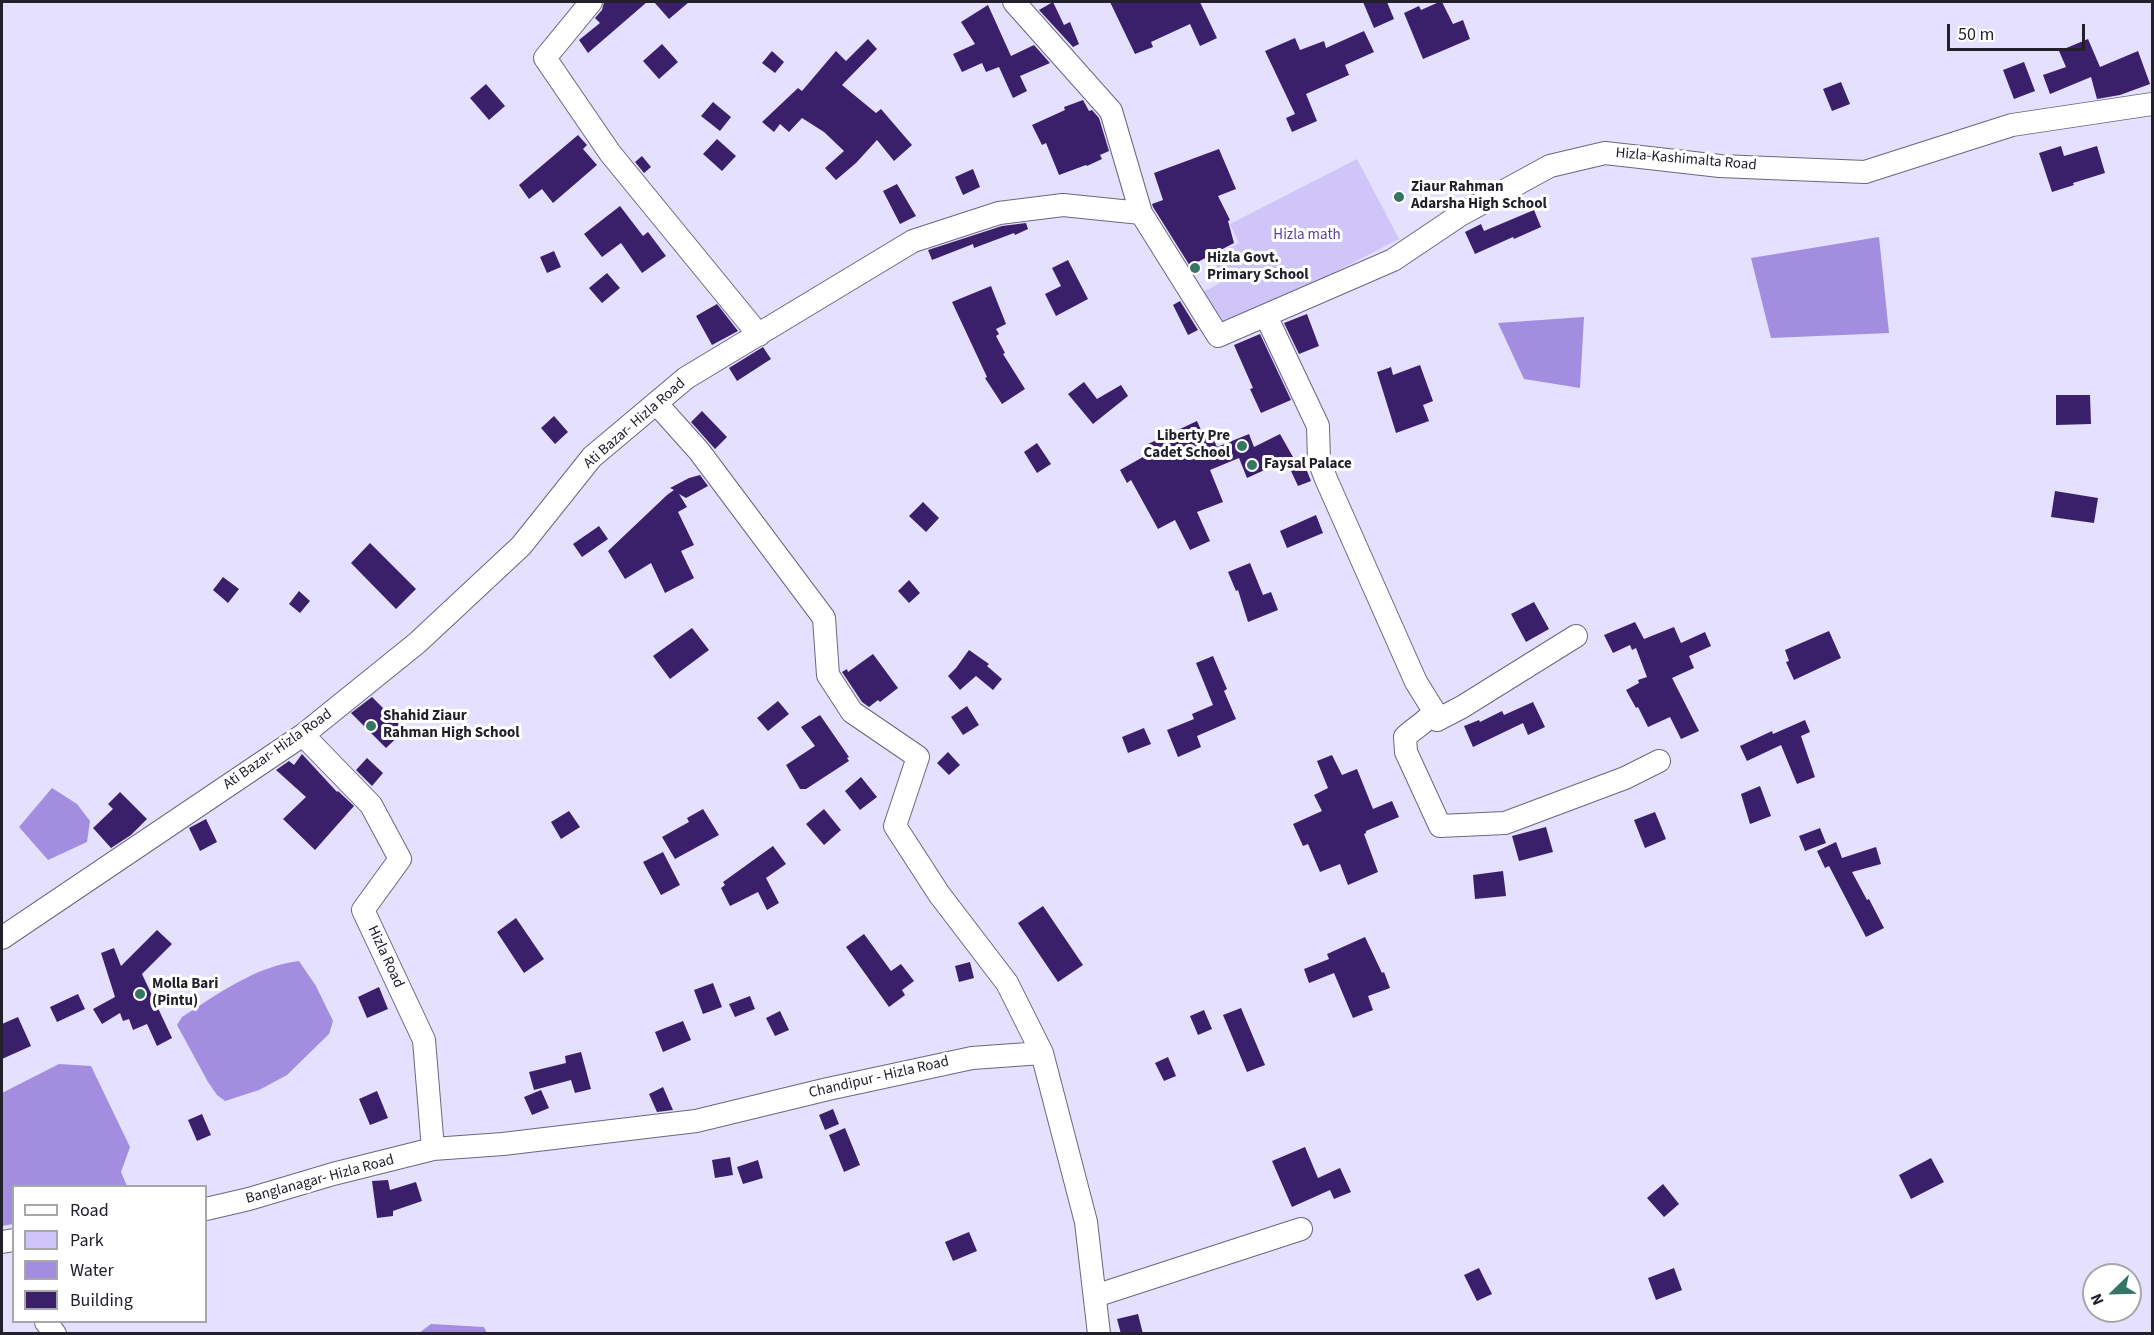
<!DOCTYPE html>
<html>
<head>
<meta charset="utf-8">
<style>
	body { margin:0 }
	#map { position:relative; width:2154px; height:1335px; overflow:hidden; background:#e5e0fe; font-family:"Source Sans 3",sans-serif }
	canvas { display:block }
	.frame { position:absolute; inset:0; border:3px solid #23202b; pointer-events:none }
	.legend { position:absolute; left:12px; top:1185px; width:195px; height:138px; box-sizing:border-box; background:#fff; border:2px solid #a7a6aa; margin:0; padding:8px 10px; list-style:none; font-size:18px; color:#23202b }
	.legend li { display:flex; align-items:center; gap:12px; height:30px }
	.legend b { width:30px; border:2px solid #a7a6aa }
	.north { position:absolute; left:2082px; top:1263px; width:60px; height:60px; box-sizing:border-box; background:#fff; border:2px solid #a7a6aa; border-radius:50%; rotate:247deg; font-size:16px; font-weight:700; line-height:24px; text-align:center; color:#23202b }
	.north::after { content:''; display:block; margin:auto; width:21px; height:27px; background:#357563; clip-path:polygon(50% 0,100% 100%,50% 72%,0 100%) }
	.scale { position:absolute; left:1947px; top:24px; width:138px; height:27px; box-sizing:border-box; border:3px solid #23202b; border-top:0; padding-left:8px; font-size:18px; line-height:21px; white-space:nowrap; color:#23202b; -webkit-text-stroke:4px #fff; paint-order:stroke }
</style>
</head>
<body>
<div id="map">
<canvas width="2154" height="1335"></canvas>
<div class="frame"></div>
<ul class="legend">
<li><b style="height:8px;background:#fff"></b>Road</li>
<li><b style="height:16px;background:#d0c5f9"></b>Park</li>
<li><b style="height:16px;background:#a28de1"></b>Water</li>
<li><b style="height:16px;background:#3a206b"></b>Building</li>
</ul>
<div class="north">N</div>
<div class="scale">50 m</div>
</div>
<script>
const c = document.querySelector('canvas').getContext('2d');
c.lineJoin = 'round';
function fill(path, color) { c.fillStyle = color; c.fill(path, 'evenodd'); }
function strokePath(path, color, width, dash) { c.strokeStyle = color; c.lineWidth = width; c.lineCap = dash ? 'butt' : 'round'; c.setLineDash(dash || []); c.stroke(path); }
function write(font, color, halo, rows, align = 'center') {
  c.font = font + ' "Source Sans 3",sans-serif'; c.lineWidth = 6; c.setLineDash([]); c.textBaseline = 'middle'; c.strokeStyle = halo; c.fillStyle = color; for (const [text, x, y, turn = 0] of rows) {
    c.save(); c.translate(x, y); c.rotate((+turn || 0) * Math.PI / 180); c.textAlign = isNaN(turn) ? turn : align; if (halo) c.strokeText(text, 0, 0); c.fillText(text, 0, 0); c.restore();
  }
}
fill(new Path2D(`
	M1357,159l42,80 -176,91 -20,-38 21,-11 -12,-24 27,-14 -9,-19z`), '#d0c5f9');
fill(new Path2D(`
	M1879,237l10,96 -118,5 -20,-80z
	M1584,317l-4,71 -56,-9 -26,-56z
	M52,788l25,16 13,17 -3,21 -39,18 -29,-33z
	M299,961l17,25 17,35 -4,13 -42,41 -28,15 -34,11 -8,-6 -9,-13 -31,-57 5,-8c36,-23 74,-51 117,-56z
	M59,1064l32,2 39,81 -9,25 6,14h-113l-1,38 -11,2v-133z
	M431,1324l53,3 3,6h-68z`), '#a28de1');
fill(new Path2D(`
	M604,2h43l-59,51 -9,-13 21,-17 -5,-5 7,-8z
	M654,2h35l-20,17z
	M1053,2l11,23 6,-3 9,22 -6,3 -34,-37z
	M1110,2h90l17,36 -17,8 -10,-22 -39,18 2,5 -18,7z
	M1363,2h24l7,17 -20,9z
	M1439,2h3l11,22 10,-4 7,19 -47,20 -19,-46 15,-7 2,4z
	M988,5l23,51 23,-11 16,18 -30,13 7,15 -14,7 -14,-31 -13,5 -4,-9 -20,9 -9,-18 22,-10 -14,-22z
	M1364,31l10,21 -29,13 4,10 -43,19 11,27 -25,11 -6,-14 9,-4 -30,-63 30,-13 5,12 24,-9 2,7z
	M868,39l9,10 -35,36 34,28 5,-4 31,36 -18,16 -17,-21 -21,23 -20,17 -11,-12 19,-17 -20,-19 -22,-14 -13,14 -9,-8 -6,8 -12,-10 36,-34 4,3 34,-40 10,10z
	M2088,39l12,28 38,-16 12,33 -30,11 -23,4 -6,-22 -41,17 -7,-19 23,-8 -7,-16z
	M662,44l16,18 -19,17 -16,-18z
	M772,51l12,11 -9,11 -13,-10z
	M2024,62l11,29 -21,8 -11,-29z
	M1841,82l9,22 -18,7 -9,-22z
	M486,84l19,22 -16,14 -19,-22z
	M1083,100l6,11 3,-1 7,8 10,33 -9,4 2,4 -15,7 -1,-1 -27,10 -13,-32 -4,2 -10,-20 33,-15 -1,-3z
	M713,102l18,15 -11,14 -19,-15z
	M578,135l9,10 -4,4 14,16 -44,38 -11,-14 -13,10 -10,-14z
	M717,139l19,17 -14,15 -19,-17z
	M2061,146l3,10 33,-10 8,27 -32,10 1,2 -22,7 -13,-39z
	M1219,149l17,40 -18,7 12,24 -2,1 6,22 -44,23 -37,-59 -1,-3 11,-4 -9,-27z
	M642,156l9,11 -7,6 -9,-11z
	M973,169l7,18 -17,8 -8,-18z
	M897,184l19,32 -16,8 -17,-33z
	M620,206l23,30 5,-4 18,24 -24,17 -21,-30 -19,14 -18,-23z
	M1534,210l7,17 -27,12 -1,-2 -38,17 -10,-22 16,-8 3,7z
	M1026,223l2,6 -13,6 -1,-2 -40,15 -1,-4 -41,16 -4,-10 74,-24z
	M554,251l7,16 -14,6 -7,-16z
	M1068,260l20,39 -32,17 -11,-22 16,-8 -9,-18z
	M607,273l13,15 -18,15 -13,-15z
	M991,286l15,38 -10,5 3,5 -3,2 9,17 -2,1 22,35 -23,15 -17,-26 2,-1 -35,-75z
	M1180,301l18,29 -10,5 -15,-30z
	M717,304l21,27 -26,14 -16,-29z
	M1307,314l12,32 -20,8 -15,-31z
	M1260,334l31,66 -30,13 -11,-24 3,-1 -19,-43z
	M763,347l8,12 -34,22 -8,-13z
	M1420,365l13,36 -10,4 6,16 -33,12 -19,-61 14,-5 2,8z
	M1084,382l13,17 24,-14 7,11 -35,28 -25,-30z
	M2056,395h34l1,29 -35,1z
	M702,411l25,26 -12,12 -24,-27z
	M554,416l14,16 -13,12 -14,-16z
	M1197,421l8,18 7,-3 5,11 32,-13 5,13 26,-13 13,23 -46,21 -8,-20 -29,12 13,32 -26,10 13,29 -20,9 -15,-30 -17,9 -27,-49 -4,3 -7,-13 30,-17 -4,-8z
	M1037,443l14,21 -14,9 -13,-21z
	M1305,466l6,15 -13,5 -7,-15z
	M700,475l8,11 -22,12 -7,-4 8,13 -9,5 16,33 -13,6 13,27 -29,15 -14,-30 -26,16 -17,-28 59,-56 7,-5 -4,-2 19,-10z
	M2055,491l43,7 -4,25 -43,-6z
	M923,502l16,16 -13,14 -17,-16z
	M1316,515l7,18 -36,15 -7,-17z
	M599,526l9,13 -26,18 -9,-13z
	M370,543l46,46 -20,20 -45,-46z
	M1250,563l13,32 8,-3 7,18 -30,12 -10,-32 -2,1 -8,-19z
	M223,577l16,12 -11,14 -15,-13z
	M909,580l11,13 -11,10 -11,-12z
	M299,591l11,10 -10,12 -11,-9z
	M1534,602l15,27 -23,13 -15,-28z
	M1635,622l9,17 30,-12 7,16 24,-11 6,14 -22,10 5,12 -22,10 27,53 -18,8 -11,-22 -22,10 -10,-20 -2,1 -10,-18 13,-7 -1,-3 9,-3 -11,-29 -4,2 -2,-5 -17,8 -9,-18z
	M692,628l17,22 -39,29 -17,-23z
	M1829,631l12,27 -47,22 -8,-18 3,-1 -4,-11z
	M969,650l20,14 -2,2 15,13 -9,11 -17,-14 -16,14 -12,-14 8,-8z
	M873,654l25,34 -18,14 -2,-2 -9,7 -7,-5 -20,-30 5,-3 1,3z
	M1213,656l14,33 -3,2 12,28 -39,17 4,11 -23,10 -11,-27 27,-11 -2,-5 21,-9 -17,-42z
	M372,697l33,33 -19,18 -35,-35z
	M778,701l11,13 -21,17 -11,-13z
	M1533,702l12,25 -17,8 -5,-12 -50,24 -9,-21 15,-6 1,2 22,-11 2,4z
	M967,706l12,19 -16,10 -12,-18z
	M820,715l29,42 -2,1 2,3 -43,28h-6l-14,-24 29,-19 -14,-19z
	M1805,720l5,12 -9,4 14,41 -18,7 -16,-39 -34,16 -7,-15 32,-15 1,3z
	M1144,728l7,16 -23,9 -6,-16z
	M948,752l12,13 -11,10 -12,-12z
	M302,754l35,38 1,-1 16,15 -39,44 -32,-31 23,-22 -30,-27 13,-9 5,4z
	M1332,755l10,20 15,-6 16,40 19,-8 7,16 -33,14v2l-2,1 14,38 -30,13 -8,-21 -20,8 -12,-28 -5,2 -10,-22 29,-13 -8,-16 14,-7 -11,-27z
	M367,758l16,15 -11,13 -16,-16z
	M861,777l16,20 -17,13 -15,-19z
	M1760,786l11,30 -21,8 -9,-30z
	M120,792l27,27 -16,16 -20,13 -18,-20 20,-19 -5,-5z
	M703,809l16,26 -44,24 -13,-22 27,-15 -2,-4z
	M824,809l17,21 -17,15 -18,-21z
	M569,811l11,16 -19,12 -10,-17z
	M1655,812l11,27 -21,9 -11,-28z
	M206,819l11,23 -17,9 -11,-23z
	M1546,827l7,25 -34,9 -7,-25z
	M1820,828l6,15 -21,8 -6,-15z
	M1836,842l6,16 34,-11 5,17 -29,8 15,28 2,-1 15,29 -18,9 -37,-71 -4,2 -8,-17z
	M773,846l13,18 -20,14 13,25 -12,7 -9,-18 -28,14 -9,-18 4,-3 -2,-3z
	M663,852l17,33 -19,10 -18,-33z
	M1503,871l3,25 -31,3 -2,-24z
	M1043,906l40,59 -25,17 -40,-59z
	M516,918l28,41 -20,14 -27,-41z
	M157,930l15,14 -30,30 30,64 -15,8 -10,-22 -14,6 -4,-11 -6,2 -3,-8 -18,11 -9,-15 22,-12 -14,-44 13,-5 7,18z
	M864,934l27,37 10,-7 13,17 -12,9 3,5 -16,12 -43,-60z
	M1365,937l17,36 2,-1 6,16 -22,8 5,14 -20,8 -19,-45 -25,10 -5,-14 25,-10 -2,-5z
	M970,962l4,16 -15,4 -4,-16z
	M713,983l9,24 -19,7 -9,-24z
	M379,987l9,22 -21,9 -9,-21z
	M78,994l7,15 -28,13 -7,-15z
	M750,996l5,13 -20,8 -6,-13z
	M1241,1008l24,57 -18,7 -24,-57z
	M1204,1010l8,19 -14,6 -8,-19z
	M780,1011l9,19 -14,6 -9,-18z
	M18,1017l13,29 -29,13v-35z
	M683,1021l8,19 -28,12 -8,-20z
	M581,1052l10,37 -16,4 -4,-13 -37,10 -5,-18 37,-9 -1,-7z
	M1168,1057l8,19 -12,5 -9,-18z
	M663,1087l10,23 -16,2 -8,-18z
	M541,1090l8,18 -17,7 -8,-18z
	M377,1091l11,27 -18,7 -11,-26z
	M833,1109l6,15 -14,6 -6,-15z
	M202,1114l9,21 -14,6 -9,-21z
	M845,1128l15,37 -16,7 -15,-37z
	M1305,1147l13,31 22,-10 11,24 -17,7 -4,-9 -38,17 -20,-46z
	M730,1157l3,18 -18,3 -3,-18z
	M1931,1158l13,24 -33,17 -12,-24z
	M758,1160l5,18 -20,6 -6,-17z
	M388,1180l2,10 26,-8 6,19 -29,10v5l-16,2 -5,-37z
	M1663,1184l16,20 -15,13 -17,-19z
	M969,1232l8,19 -24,10 -8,-19z
	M1479,1268l13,26 -15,7 -13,-26z
	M1674,1268l8,22 -26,10 -8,-22z
	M1138,1314l5,20h-22l-4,-15z`), '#3a206b');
const minor = new Path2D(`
	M591,2l-46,56 65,95 149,182
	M1014,2l97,109 30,102
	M1266,316l52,110 1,35 7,18 90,203 18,29c-8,12 -19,16 -29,26l1,15 34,74 65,-3 120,-45 34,-17
	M656,403l43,48 125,167 4,57 24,37 66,45 -23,69 44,68 68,89 35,70 44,169 13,112
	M1434,711l3,9 25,-13 114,-71
	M303,735l68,70 29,54 -37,51 61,130 9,109
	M2,938l301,-203 114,-92 104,-97 71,-89 94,-79 227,-137 86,-28 64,-8 78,8 77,123 175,-76 67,-45 90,-49 55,-13 115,13 145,6 147,-47 140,-21
	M206,1209l43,-10 84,-25 100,-25 70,-5 193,-23 132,-32 144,-31 70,-5
	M2,1242l12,-2
	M1095,1296l206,-67
	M46,1322l9,12`);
strokePath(minor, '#6b667f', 24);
strokePath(minor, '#fff', 22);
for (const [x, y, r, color] of [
	[1399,197,6,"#357563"],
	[1195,268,6,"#357563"],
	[1242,446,6,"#357563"],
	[1252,465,6,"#357563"],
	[371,726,6,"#357563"],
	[140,994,6,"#357563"]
]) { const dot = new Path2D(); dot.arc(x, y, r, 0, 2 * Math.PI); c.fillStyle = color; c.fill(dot); strokePath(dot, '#fff', 2); }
write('15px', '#23202b', '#fff', [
	["Hizla-Kashimalta Road",1686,160,5],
	["Ati Bazar- Hizla Road",635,424,-41],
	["Ati Bazar- Hizla Road",278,750,-35],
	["Hizla Road",385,957,65],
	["Chandipur - Hizla Road",879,1078,-13],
	["Banglanagar- Hizla Road",320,1180,-15]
]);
write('bold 15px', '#23202b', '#fff', [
	["Ziaur Rahman",1411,188],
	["Adarsha High School",1411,205],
	["Hizla Govt.",1207,259],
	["Primary School",1207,276],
	["Liberty Pre",1230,437,"right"],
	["Cadet School",1230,454,"right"],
	["Faysal Palace",1264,465],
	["Shahid Ziaur",383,717],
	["Rahman High School",383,734],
	["Molla Bari",152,985],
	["(Pintu)",152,1002]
], 'left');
write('15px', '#5e3ea0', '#fff', [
	["Hizla math",1307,236]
]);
</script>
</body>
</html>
